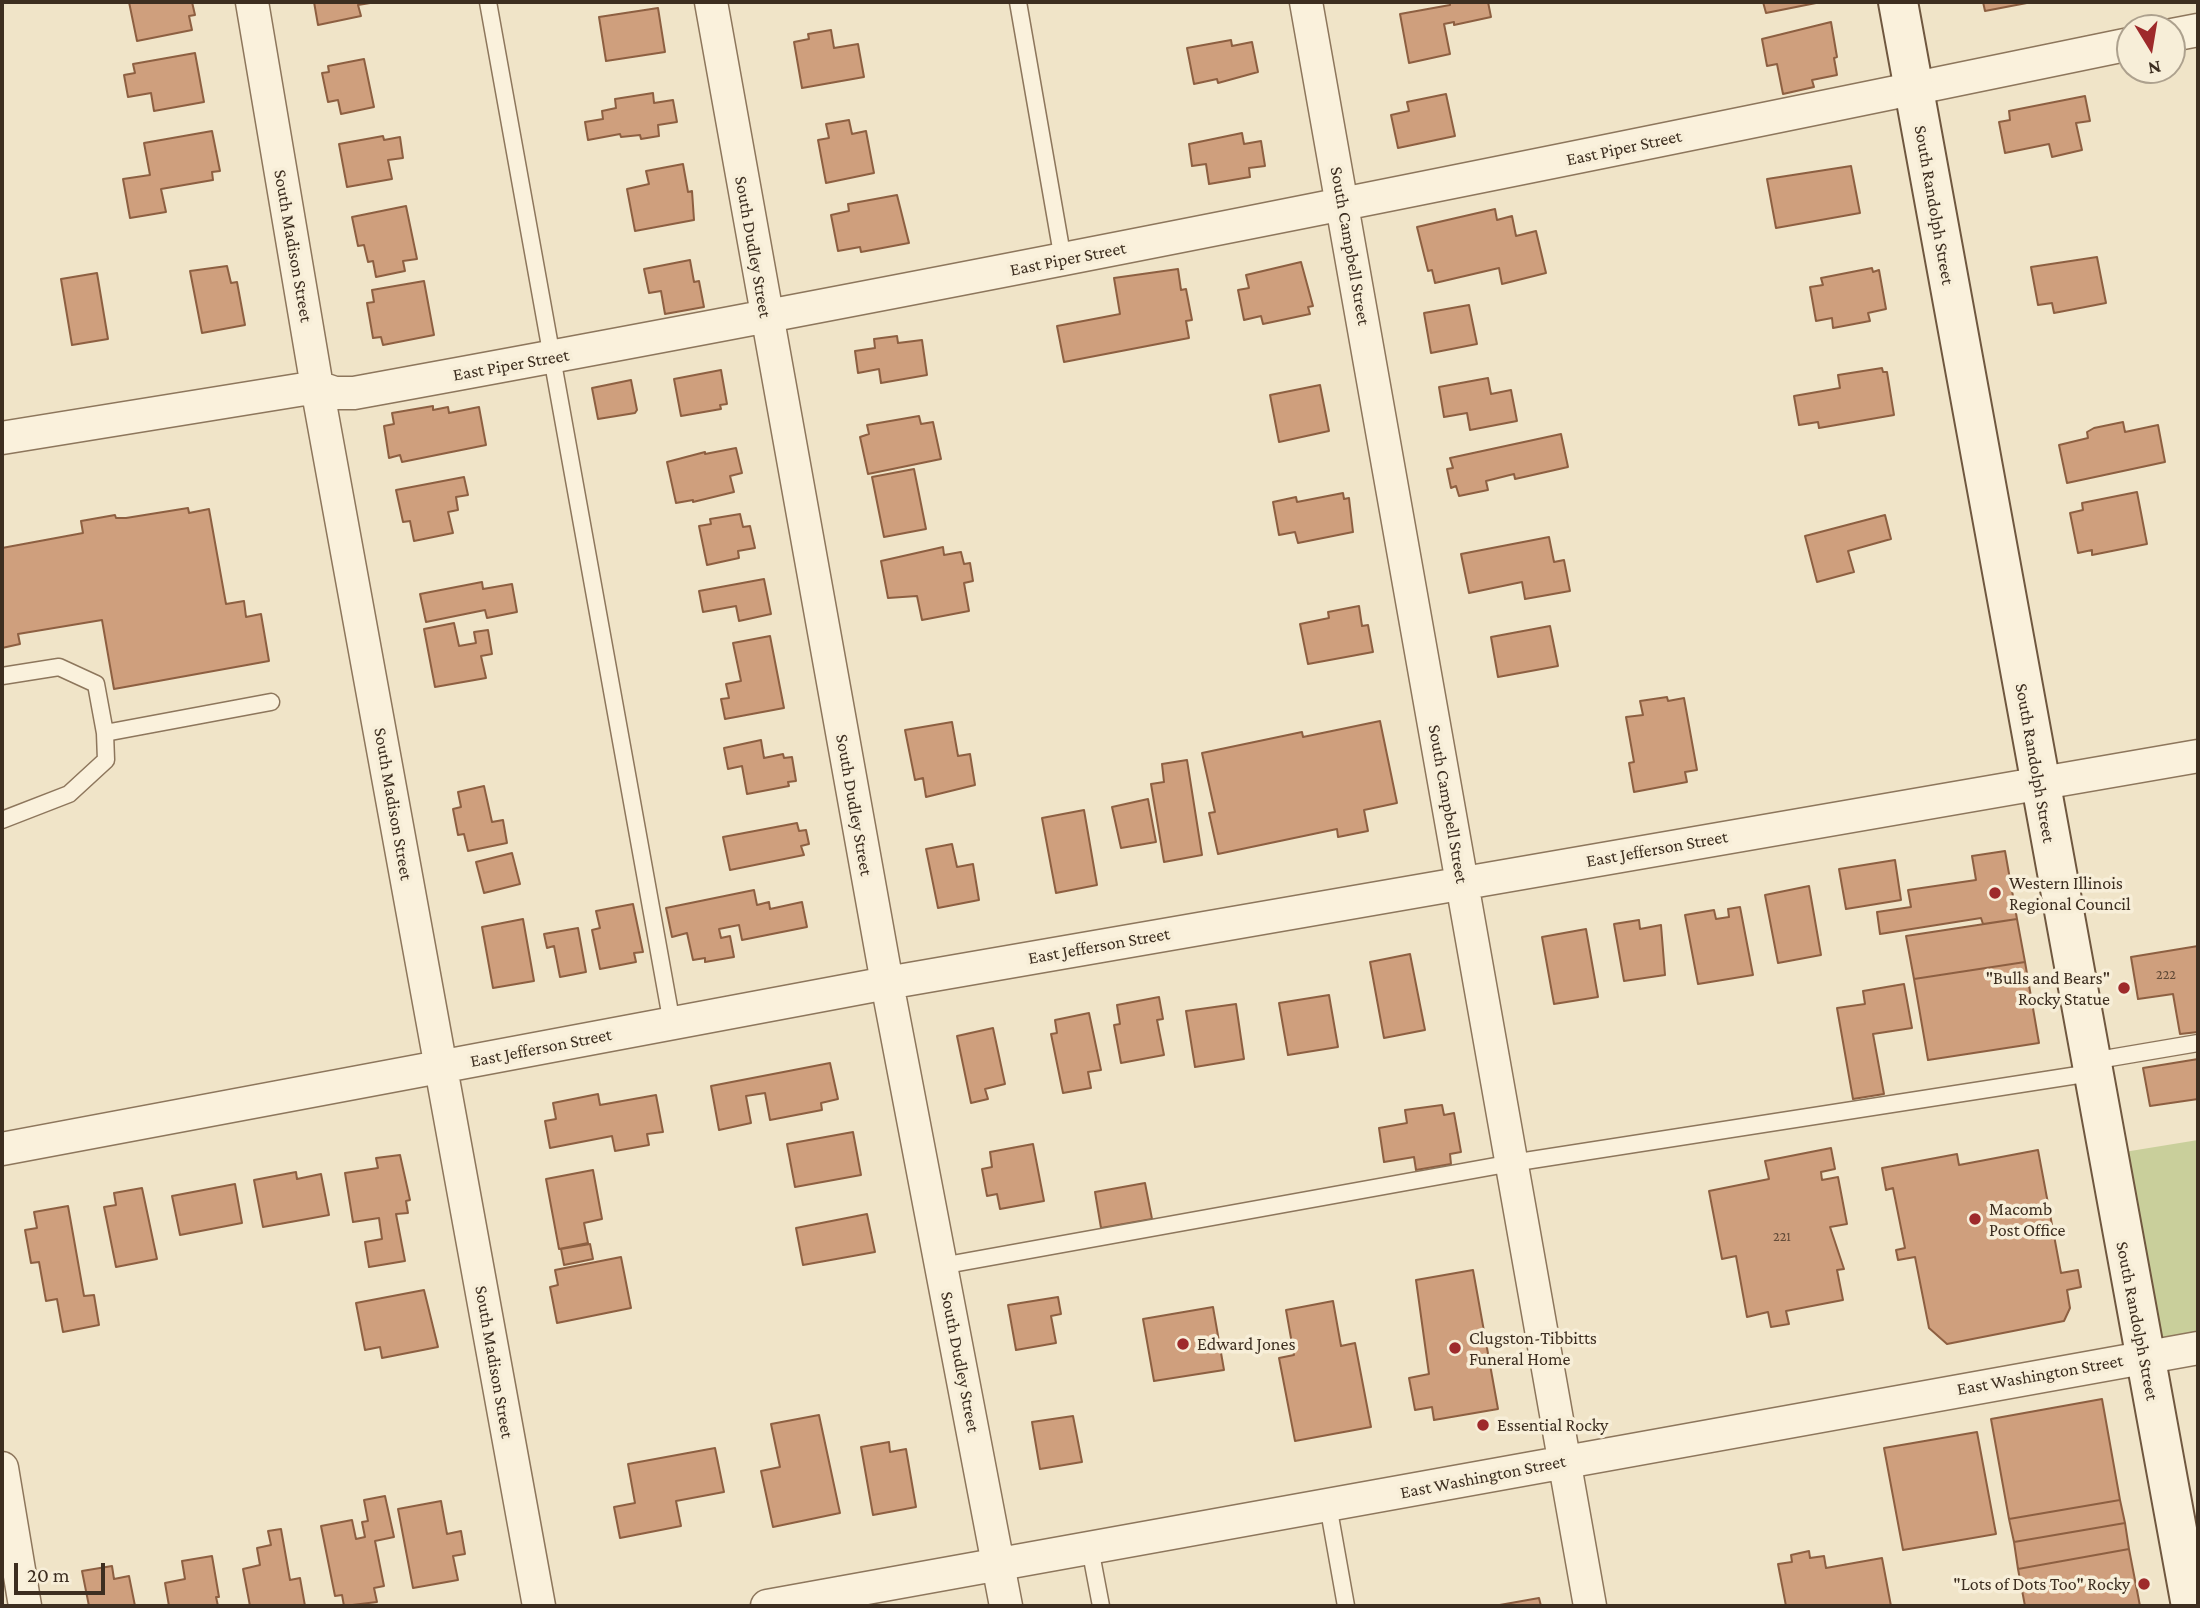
<!DOCTYPE html>
<html>
<head>
<meta charset="utf-8">
<style>
	body { margin:0 }
	#map { position:relative; width:2200px; height:1608px; overflow:hidden; background:#f0e4c8; font-family:"Crimson Pro",serif }
	canvas { display:block }
	.frame { position:absolute; inset:0; border:4px solid #3d2e20; pointer-events:none }
	.north { position:absolute; left:2116px; top:14px; width:70px; height:70px; box-sizing:border-box; background:#f7eed8; border:2px solid #ada18e; border-radius:50%; rotate:169deg; font-size:19px; font-weight:700; line-height:28px; text-align:center; color:#3d2e20 }
	.north::after { content:''; display:block; margin:auto; width:24px; height:32px; background:#9e2a2b; clip-path:polygon(50% 0,100% 100%,50% 72%,0 100%) }
	.scale { position:absolute; left:14px; top:1563px; width:91px; height:32px; box-sizing:border-box; border:4px solid #3d2e20; border-top:0; padding-left:9px; font-size:21px; line-height:24px; white-space:nowrap; color:#3d2e20; -webkit-text-stroke:5px #f7eed8; paint-order:stroke }
</style>
</head>
<body>
<div id="map">
<canvas width="2200" height="1608"></canvas>
<div class="frame"></div>
<div class="north">N</div>
<div class="scale">20 m</div>
</div>
<script>
const c = document.querySelector('canvas').getContext('2d');
c.lineJoin = 'round';
function fill(path, color) { c.fillStyle = color; c.fill(path, 'evenodd'); }
function strokePath(path, color, width, dash) { c.strokeStyle = color; c.lineWidth = width; c.lineCap = dash ? 'butt' : 'round'; c.setLineDash(dash || []); c.stroke(path); }
function write(font, color, halo, rows, align = 'center') {
  c.font = font + ' "Crimson Pro",serif'; c.lineWidth = 7; c.setLineDash([]); c.textBaseline = 'middle'; c.strokeStyle = halo; c.fillStyle = color; for (const [text, x, y, turn = 0] of rows) {
    c.save(); c.translate(x, y); c.rotate((+turn || 0) * Math.PI / 180); c.textAlign = isNaN(turn) ? turn : align; if (halo) c.strokeText(text, 0, 0); c.fillText(text, 0, 0); c.restore();
  }
}
fill(new Path2D(`
	M2198,1140v208l-54,9 -38,-202z`), '#c9cf9b');
const building = new Path2D(`
	M129,2h63l3,13 -6,1 3,14 -55,11z
	M314,2h62l-18,3 3,11 -43,9z
	M1450,2h38l3,15 -37,8v-3l-10,2 6,30 -41,9 -9,-49 50,-9z
	M1763,2h58l-55,11z
	M1983,2h49l-47,9z
	M658,8l7,44 -59,9 -7,-44z
	M1831,22l6,35 -3,1 3,17 -25,5 2,7 -31,7 -6,-30 -10,2 -5,-27z
	M831,30l3,18 24,-4 6,33 -62,11 -8,-46 15,-3 -1,-5z
	M1231,40l1,6 20,-4 6,30 -40,11 -1,-4 -23,5 -7,-36z
	M195,53l9,49 -50,9 -3,-18 -23,4 -4,-22 11,-2 -2,-9z
	M364,59l10,48 -33,7 -3,-14 -10,2 -6,-29 7,-1 -1,-6z
	M653,93l1,10 19,-3 4,22 -19,3 1,11 -18,3 -1,-4 -19,2 -1,-3 -32,6 -3,-18 18,-3 -1,-8 14,-3 -1,-9z
	M1446,94l9,42 -57,12 -7,-33 18,-4 -2,-9z
	M2085,96l5,25 -14,2 6,27 -30,7 -3,-13 -44,9 -6,-31 11,-2 -1,-9z
	M849,120l3,14 14,-3 8,42 -48,10 -8,-43 11,-2 -3,-14z
	M212,131l8,40 -8,1 1,8 -52,9 5,23 -36,6 -7,-39 27,-4 -6,-32z
	M1242,133l2,11 17,-3 4,25 -16,2 1,9 -41,7 -3,-20 -14,2 -3,-22z
	M383,136l1,4 16,-3 3,21 -15,2 4,19 -45,8 -8,-43z
	M683,164l5,28 4,-1 2,29 -59,11 -8,-42 22,-5 -3,-13z
	M1851,166l9,47 -84,15 -9,-49z
	M897,195l12,48 -48,9 -1,-5 -22,4 -7,-36 18,-4 -1,-7z
	M406,206l11,53 -14,2 2,10 -29,6 -3,-16 -5,1 -4,-17 -6,1 -6,-29z
	M1495,209l2,11 15,-4 4,20 20,-5 10,42 -44,11 -3,-16 -64,15 -3,-13 -4,1 -11,-44z
	M2097,257l9,46 -52,10 -2,-10 -14,2 -7,-38z
	M690,260l4,22 5,-1 5,26 -39,7 -4,-23 -12,2 -5,-24z
	M1301,262l12,44 -5,1 2,7 -47,10 -2,-8 -17,4 -6,-30 11,-2 -3,-13z
	M227,266l4,17 6,-1 8,43 -43,8 -12,-62z
	M1872,268l1,4 6,-2 7,39 -18,4 2,8 -37,7 -1,-10 -16,3 -6,-34 13,-2 -2,-7z
	M1178,269l3,21 5,-1 6,31 -6,1 3,17 -125,24 -7,-36 63,-12 -6,-36z
	M97,273l11,66 -36,6 -11,-66z
	M424,281l10,54 -51,10 -2,-8 -8,1 -6,-35 7,-1 -2,-12z
	M1469,305l8,39 -46,9 -7,-40z
	M897,336l1,7 24,-3 5,35 -46,8 -2,-14 -21,4 -3,-22 20,-3 -1,-9z
	M1882,368l1,4h4l7,43 -75,13 -1,-6 -19,3 -5,-29 46,-8 -2,-13z
	M721,370l6,34 -7,1 1,4 -40,7 -7,-37z
	M1488,378l3,16 20,-4 6,31 -47,9 -3,-17 -23,4 -5,-30z
	M631,380l6,30 -2,3 -37,6 -6,-31z
	M1320,385l9,46 -50,11 -9,-47z
	M433,406v4l15,-3 1,6 30,-6 7,38 -84,17 -2,-7 -11,3 -5,-32 10,-2 -2,-11z
	M919,416l2,8 12,-2 8,37 -73,15 -8,-37 9,-3 -2,-9z
	M2123,422l2,10 33,-7 7,37 -98,21 -8,-38 29,-7 -1,-6 7,-4z
	M1561,434l7,33 -53,12 -1,-5 -28,7 2,9 -29,6 -3,-10 -5,2 -4,-19 6,-1 -3,-10z
	M736,448l6,25 -12,3 4,16 -41,10v-2l-17,3 -9,-41 38,-10v2z
	M914,469l12,60 -42,8 -12,-60z
	M464,477l4,18 -12,2 2,13 -10,2 5,21 -39,8 -4,-20 -7,1 -7,-32z
	M2137,492l10,52 -55,11v-5l-14,3 -8,-40 13,-3 -1,-7z
	M1343,493l1,6 5,-1 4,34 -55,11 -3,-11 -16,3 -6,-33 23,-5 1,5z
	M188,508l1,5 20,-4 17,95 18,-3 2,16 15,-3 8,47 -155,28 -12,-69 -84,14 2,10 -18,4v-103v3l81,-15 -2,-12 34,-6 1,3h10z
	M740,514l3,13 7,-1 5,22 -17,3 1,7 -32,7 -8,-39 12,-2 -1,-5z
	M1885,515l6,24 -43,12 6,21 -37,10 -12,-46z
	M1549,537l5,25 10,-2 6,31 -45,8 -3,-17 -53,11 -8,-39z
	M943,547l1,8 17,-3 3,12 6,-1 3,18 -9,2 5,28 -47,9 -5,-24 -29,2 -7,-37z
	M764,579l7,35 -32,7 -3,-15 -33,6 -4,-21z
	M482,582l1,7 29,-5 5,28 -30,6 -2,-8 -59,12 -6,-28z
	M1359,606l3,20 6,-1 5,27 -65,12 -8,-40 29,-6 -1,-6z
	M454,623l5,23 17,-3 -2,-11 14,-2 4,24 -11,2 5,22 -51,9 -11,-58z
	M1550,626l8,40 -60,11 -7,-40z
	M770,636l14,72 -59,11 -4,-20 8,-1 -3,-14 15,-3 -8,-38z
	M1667,697l1,4 16,-3 13,72 -12,2 2,10 -53,10 -5,-29 5,-1 -8,-45 17,-2 -3,-14z
	M1380,721l17,82 -33,7 4,21 -30,6 -1,-8 -119,25 -9,-41 6,-1 -13,-59 100,-21 1,5z
	M952,722l6,34 12,-2 5,31 -49,12 -3,-19 -8,2 -10,-50z
	M761,740l3,18 19,-4 1,4 8,-1 4,24 -8,1 1,4 -42,8 -5,-28 -14,3 -4,-21z
	M1187,760l15,95 -38,7 -13,-78 13,-2 -2,-18z
	M484,786l8,36 11,-2 4,23 -39,8 -4,-17 -6,1 -5,-26 8,-2 -3,-15z
	M1148,799l8,43 -35,6 -9,-41z
	M1084,810l13,75 -41,8 -14,-75z
	M797,823l2,8 7,-1 3,14 -8,2 3,9 -74,15 -7,-33z
	M952,844l5,23 16,-3 6,36 -41,8 -12,-59z
	M2005,851l12,68 -34,5 -2,-6 -101,16 -3,-22 34,-5 -3,-17 68,-10 -4,-24z
	M512,853l8,31 -36,9 -8,-31z
	M1895,860l6,40 -55,9 -7,-40z
	M1809,886l12,69 -43,8 -13,-68z
	M754,890l3,15 12,-3 1,7 32,-7 5,25 -65,13 -3,-15 -20,4 2,9 9,-2 4,21 -29,5v-4l-12,2 -6,-27 -15,4 -6,-29z
	M633,904l10,48 -9,1 2,9 -36,7 -8,-39 8,-2 -4,-17z
	M1740,907l13,68 -55,9 -13,-69 29,-5 2,9 13,-2 -1,-8z
	M523,919l11,62 -41,7 -11,-61z
	M2017,919l8,43 -111,17 -8,-43z
	M1639,920l1,9 21,-4 4,50 -41,6 -10,-57z
	M578,928l8,44 -26,5 -6,-31 -7,2 -3,-14z
	M1586,929l12,68 -44,7 -12,-67z
	M2198,946v86l-18,2 -7,-40 -35,5 -7,-42z
	M1410,954l15,76 -41,8 -14,-76z
	M2025,962l14,81 -111,17 -14,-81z
	M1904,984l8,44 -39,6 11,60 -31,5 -16,-91 28,-4 -2,-13z
	M1329,995l9,52 -50,8 -9,-52z
	M1159,997l4,22 -6,1 7,35 -43,8 -7,-38 6,-1 -3,-19z
	M1236,1004l8,55 -49,8 -9,-56z
	M1089,1013l12,57 -13,2 3,16 -28,5 -12,-59 6,-1 -2,-13z
	M993,1028l12,56 -20,5 3,10 -17,4 -14,-67z
	M2198,1059v40l-48,7 -7,-38z
	M830,1063l8,36 -17,4 1,7 -52,10 -5,-27 -19,3 5,27 -32,7 -8,-44z
	M598,1094l2,11 56,-10 7,37 -16,2 2,11 -34,6 -3,-15 -62,12 -5,-27 11,-2 -3,-16z
	M1442,1105l2,10 10,-2 7,39 -11,2 1,10 -35,6 -2,-13 -30,5 -5,-34 28,-5 -2,-13z
	M853,1132l8,43 -66,12 -8,-43z
	M1033,1144l11,57 -44,8 -3,-15 -10,2 -5,-27 10,-2 -2,-15z
	M1831,1148l4,21 -14,3 1,8 16,-3 9,47 -17,3 14,42 -7,1 6,30 -57,11 3,13 -18,3 -3,-15 -21,5 -11,-61 -14,3 -13,-68 60,-12 -4,-18z
	M2038,1150l23,123 17,-3 3,17 -14,3 3,18 -6,13 -117,23 -18,-16 -14,-71 -17,3 -2,-10 9,-2 -12,-60 -7,2 -4,-22 75,-14 2,11z
	M400,1155l10,45 -4,1 2,12 -12,1 9,47 -36,6 -4,-25 17,-3 -3,-21 -26,4 -8,-49 33,-5 -2,-10z
	M593,1170l9,49 -18,4 4,20 -29,6 -13,-70z
	M296,1172l1,7 24,-5 8,41 -66,12 -9,-47z
	M1145,1183l7,36 -51,9 -6,-36z
	M235,1184l7,39 -62,12 -8,-39z
	M142,1188l15,71 -41,8 -12,-60 12,-2 -2,-12z
	M68,1206l16,90 10,-1 5,30 -36,7 -6,-33 -11,2 -7,-39 -8,1 -6,-33 12,-2 -3,-16z
	M867,1214l8,38 -72,13 -7,-37z
	M590,1244l3,15 -29,6 -3,-16z
	M621,1257l10,51 -74,15 -7,-36 8,-2 -3,-15z
	M1473,1270l25,139 -64,11 -2,-13 -17,3 -6,-32 20,-4 -13,-94z
	M424,1290l14,57 -56,11 -2,-11 -15,3 -9,-47z
	M1058,1297l3,17 -10,2 5,27 -40,7 -8,-45z
	M1333,1301l8,45 14,-3 16,84 -76,14 -16,-83 15,-3 -8,-45z
	M1213,1307l11,63 -70,11 -11,-62z
	M2102,1399l18,101 -111,19 -18,-100z
	M819,1415l21,98 -67,14 -12,-56 19,-4 -9,-43z
	M1073,1416l9,46 -42,7 -8,-47z
	M1977,1432l19,102 -93,16 -19,-102z
	M889,1442l1,10 16,-3 10,58 -43,8 -12,-68z
	M715,1448l9,44 -48,9 5,25 -61,12 -6,-31 21,-4 -7,-39z
	M385,1496l9,41 -19,4 9,45 -10,2 3,14 -33,4 -2,-11 -7,1 -14,-70 31,-6 4,19 9,-2 -3,-15 6,-1 -4,-21z
	M2120,1500l5,23 -111,19 -5,-23z
	M441,1501l6,33 14,-3 4,23 -12,2 5,24 -45,8 -15,-79z
	M2125,1523l4,26 -111,20 -4,-27z
	M281,1529l9,51 10,-2 5,28h-55l-7,-37 17,-4 -3,-17 14,-3 -3,-14z
	M2129,1549l11,57h-115l-7,-37z
	M1809,1551l1,7 14,-2 2,12 56,-10 9,48h-105l-8,-42 14,-2 -1,-7z
	M212,1556l7,41h-3l2,9h-49l-4,-23 20,-4 -3,-18z
	M112,1566l2,13 15,-3 6,30h-46l-7,-35z
	M1539,1598l2,8h-47z`);
fill(building, '#cf9f7d');
strokePath(building, '#8d5f41', 2);
const lane = new Path2D(`
	M488,2l184,1022
	M1018,2l45,258
	M2,676l57,-9 37,17 9,49 1,27 -37,34 -67,26
	M105,733l166,-31
	M2092,1061l106,-18
	M941,1266l571,-103 579,-90
	M1328,1505l18,101
	M1090,1548l11,58`);
const street = new Path2D(`
	M252,2l65,385 222,1219
	M711,2l176,981 119,623
	M1306,2l284,1604
	M2172,35l26,-5
	M2,438l315,-51 18,6h19c594,-108 1185,-227 1776,-349
	M2,1149l885,-166 1311,-227
	M2,1468l23,138
	M767,1606l1431,-258`);
const secondary = new Path2D(`
	M1898,2l293,1604`);
strokePath(lane, '#8d765c', 19);
strokePath(street, '#8d765c', 35);
strokePath(secondary, '#6f573f', 42);
strokePath(lane, '#faf1dc', 16);
strokePath(street, '#faf1dc', 32);
strokePath(secondary, '#faf1dc', 38);
for (const [x, y, r, color] of [
	[1995,893,7,"#9e2a2b"],
	[2124,988,7,"#9e2a2b"],
	[1975,1219,7,"#9e2a2b"],
	[1183,1344,7,"#9e2a2b"],
	[1455,1348,7,"#9e2a2b"],
	[1483,1425,7,"#9e2a2b"],
	[2144,1584,7,"#9e2a2b"]
]) { const dot = new Path2D(); dot.arc(x, y, r, 0, 2 * Math.PI); c.fillStyle = color; c.fill(dot); strokePath(dot, '#f7eed8', 2.5); }
write('14px', '#624a37', null, [
	["222",2166,975],
	["221",1782,1237]
]);
write('18px', '#3d2e20', '#f7eed8', [
	["East Piper Street",1624,148,-12],
	["South Randolph Street",1934,205,80],
	["South Madison Street",293,246,80],
	["South Campbell Street",1350,246,80],
	["South Dudley Street",753,247,80],
	["East Piper Street",1068,259,-11],
	["East Piper Street",511,365,-10],
	["South Randolph Street",2035,763,80],
	["South Madison Street",393,804,80],
	["South Campbell Street",1448,804,80],
	["South Dudley Street",854,805,80],
	["East Jefferson Street",1657,849,-10],
	["East Jefferson Street",1099,946,-10],
	["East Jefferson Street",541,1048,-11],
	["South Randolph Street",2137,1321,79],
	["South Madison Street",494,1362,80],
	["South Dudley Street",960,1362,79],
	["East Washington Street",2040,1375,-10],
	["East Washington Street",1483,1477,-11]
]);
write('18px', '#3d2e20', '#f7eed8', [
	["Western Illinois",2009,883],
	["Regional Council",2009,904],
	["\"Bulls and Bears\"",2110,978,"right"],
	["Rocky Statue",2110,999,"right"],
	["Macomb",1989,1209],
	["Post Office",1989,1230],
	["Clugston-Tibbitts",1469,1338],
	["Funeral Home",1469,1359],
	["Edward Jones",1197,1344],
	["Essential Rocky",1497,1425],
	["\"Lots of Dots Too\" Rocky",2130,1584,"right"]
], 'left');
</script>
</body>
</html>
